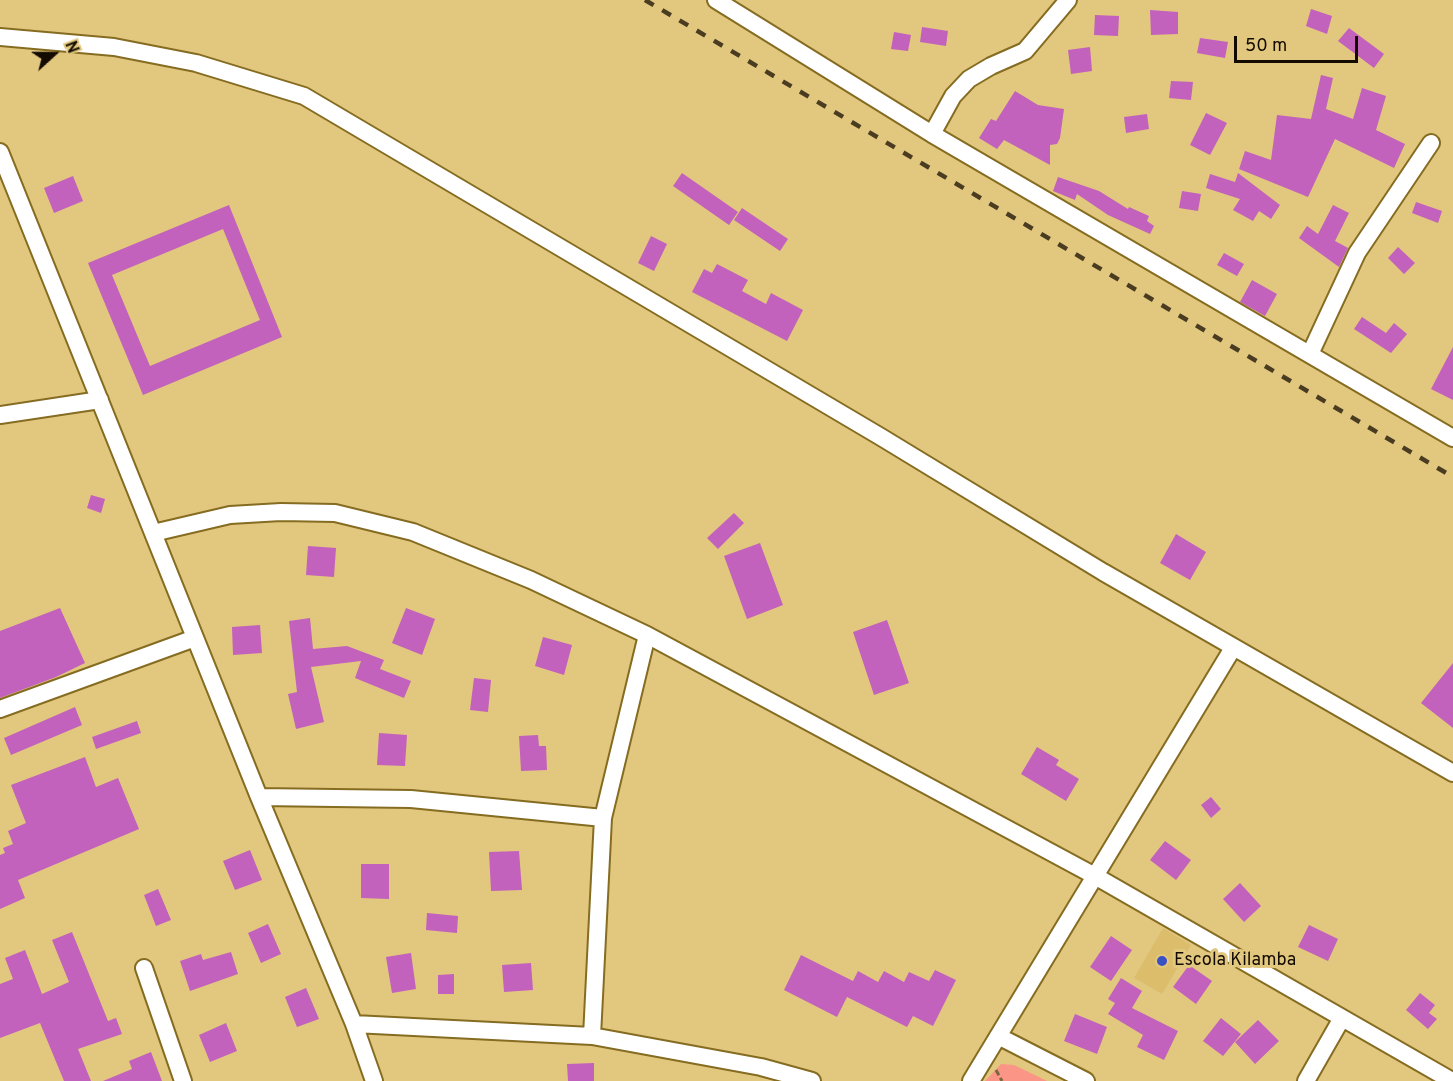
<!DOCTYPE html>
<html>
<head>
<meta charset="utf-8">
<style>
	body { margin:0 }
	#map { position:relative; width:1453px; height:1081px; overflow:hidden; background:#e2c77f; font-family:Overpass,sans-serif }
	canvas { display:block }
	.north { position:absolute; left:24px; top:24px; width:60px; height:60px; -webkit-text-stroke:4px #e2c77f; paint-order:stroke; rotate:69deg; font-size:16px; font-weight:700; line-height:24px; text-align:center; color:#130b00 }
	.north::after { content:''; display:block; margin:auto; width:21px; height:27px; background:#130b00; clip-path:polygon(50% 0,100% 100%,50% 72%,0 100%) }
	.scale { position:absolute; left:1234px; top:36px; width:124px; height:27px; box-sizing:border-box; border:3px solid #130b00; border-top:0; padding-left:8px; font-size:18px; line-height:21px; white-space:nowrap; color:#130b00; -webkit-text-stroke:4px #e2c77f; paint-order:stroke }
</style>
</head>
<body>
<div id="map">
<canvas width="1453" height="1081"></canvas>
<div class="north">N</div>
<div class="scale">50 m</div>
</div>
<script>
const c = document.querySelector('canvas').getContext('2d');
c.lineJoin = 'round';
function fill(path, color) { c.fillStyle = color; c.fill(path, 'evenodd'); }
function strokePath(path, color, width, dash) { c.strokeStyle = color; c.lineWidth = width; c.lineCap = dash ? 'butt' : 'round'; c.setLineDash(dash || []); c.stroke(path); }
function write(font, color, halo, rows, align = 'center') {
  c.font = font + ' Overpass,sans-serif'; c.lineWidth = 6; c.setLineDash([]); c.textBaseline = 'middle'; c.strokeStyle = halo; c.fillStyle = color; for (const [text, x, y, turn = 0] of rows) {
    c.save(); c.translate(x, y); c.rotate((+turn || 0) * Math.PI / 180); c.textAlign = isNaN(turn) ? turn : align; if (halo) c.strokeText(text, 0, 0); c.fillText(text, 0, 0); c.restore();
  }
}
fill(new Path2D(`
	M1163,928l28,17 -29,49 -28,-16z`), '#dbbd6c');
fill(new Path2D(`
	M1001,1064l13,1 33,16h-62z`), '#fb9585');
fill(new Path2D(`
	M1311,9l21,7 -5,18 -21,-8z
	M1150,10l28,2v22l-27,1z
	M1095,15l24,1 -1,20 -24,-1z
	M922,27l26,4 -2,15 -26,-4z
	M1349,28l35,26 -10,14 -36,-27z
	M894,32l17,3 -3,16 -17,-2z
	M1200,38l28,4 -3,16 -28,-5z
	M1090,47l2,24 -21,3 -3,-24z
	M1321,75l12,3 -7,31 27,10 9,-31 24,8 -10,34 29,14 -11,24 -59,-29 -27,58 -69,-28 6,-18 26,9 6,-45 34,4z
	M1171,81l22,1 -2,18 -22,-2z
	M1015,91l23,14 26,4 -4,29 -3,6 -7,1v20l-46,-25 -7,9 -18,-11 12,-19 5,2z
	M1206,113l21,10 -17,32 -20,-10z
	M1147,114l2,15 -23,4 -2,-16z
	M682,173l56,39 -9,13 -56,-39z
	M1238,173l42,32 -9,14 -12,-8 -6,10 -20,-11 7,-11 -34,-11 4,-14 25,8z
	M73,176l10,25 -29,12 -10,-25z
	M1058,177l41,14 29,18 1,-2 20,9 -2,5 7,5 -4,8 -42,-19 -31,-21 -2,6 -22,-9z
	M1182,191l19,3 -3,17 -19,-3z
	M1416,202l26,9 -4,12 -26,-10z
	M229,205l53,132 -139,58 -55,-132zM223,229l37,91 -110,46 -38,-91z
	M1333,205l16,8 -14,28 13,7 -9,19 -40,-29 8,-12 11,8z
	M742,208l46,31 -8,12 -46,-31z
	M651,236l16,8 -13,27 -16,-8z
	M1398,247l17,16 -11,11 -16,-16z
	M1224,253l20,11 -7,12 -20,-11z
	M717,264l31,16 -6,11 24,13 5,-11 32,17 -16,31 -95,-49 12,-23 8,4z
	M1252,280l25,14 -12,22 -25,-14z
	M1362,317l24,16 8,-10 13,11 -16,19 -37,-24z
	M1453,347v53l-22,-11z
	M91,495l14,4 -4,14 -14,-5z
	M734,513l10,10 -26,26 -11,-11z
	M1176,534l30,18 -16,28 -30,-17z
	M760,543l23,62 -36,14 -23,-63z
	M308,546l28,2 -2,29 -28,-2z
	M60,608l25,55 -29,14 -56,21v-67z
	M406,608l29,11 -13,36 -30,-12z
	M310,618l3,31 34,-3 37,14 -4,9 31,12 -7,17 -49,-20 6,-17 -50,6 13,55 -28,7 -8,-35 9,-2 -8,-71z
	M887,620l22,63 -35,12 -21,-63z
	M260,625l2,28 -29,2 -1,-28z
	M543,637l29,8 -8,30 -29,-9z
	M1453,663v65l-32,-25z
	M474,678l17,2 -3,32 -18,-2z
	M75,707l7,18 -71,30 -7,-17z
	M137,721l4,12 -45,16 -4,-12z
	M379,733l28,2 -2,31 -28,-1z
	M538,735l1,11h7l1,24 -26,1 -2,-35z
	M1037,747l22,13 -3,5 23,14 -13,22 -45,-27z
	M85,757l11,30 22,-9 21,51 -121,51 7,18 -25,11v-54l5,-2 -2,-5 10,-4 -5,-13 18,-8 -15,-38z
	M1211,797l10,12 -10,9 -10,-13z
	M1165,841l26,19 -15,20 -26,-20z
	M250,850l12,30 -27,10 -12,-29z
	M519,851l3,39 -31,1 -2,-39z
	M361,864h28v35l-28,-1z
	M1240,883l21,23 -17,16 -21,-23z
	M158,889l13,31 -15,6 -12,-31z
	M427,913l31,3 -1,17 -31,-3z
	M268,924l13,30 -20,9 -13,-30z
	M1309,925l29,14 -10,22 -30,-14z
	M72,932l36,89 8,-3 6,16 -44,15 13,32h-27l-24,-58 -40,15v-54l13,-5 -8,-21 20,-8 17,44 27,-12 -17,-42z
	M1111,936l21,14 -21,31 -21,-14z
	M231,952l7,22 -48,17 -10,-30 21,-7 2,6z
	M411,953l5,36 -24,4 -6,-36z
	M801,955l52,26 5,-10 20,11 6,-11 20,11 5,-10 20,9 6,-11 21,10 -23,46 -20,-10 -6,11 -60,-30 -10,20 -53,-27z
	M531,963l2,27 -29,2 -2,-27z
	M1189,965l23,16 -16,23 -23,-17z
	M454,974v20h-16v-19z
	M1121,978l21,13 -10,17 46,23 -14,29 -27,-13 6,-12 -35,-21 7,-11 -7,-4z
	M306,988l13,31 -22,8 -12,-30z
	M1420,993l15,12 -6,8 8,6 -9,10 -22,-19z
	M1075,1014l32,13 -10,27 -33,-13z
	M1221,1018l20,16 -18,22 -20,-15z
	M1258,1020l21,21 -24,23 -20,-22z
	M226,1023l11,28 -27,11 -11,-27z
	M151,1052l11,29h-59l29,-12 -3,-8z
	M594,1063v18h-26l-1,-17z`), '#c262bc');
const minor = new Path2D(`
	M716,0l216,134 521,304
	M0,37l114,10 82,16 108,33 577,341 222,135 350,201
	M932,134l21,-38 16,-17 22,-13 34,-15 43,-51
	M0,152l259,645 95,227 20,57
	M1310,354l47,-101 74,-110
	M0,415l100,-15
	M153,533l77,-18 51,-3 54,1 78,19 118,48 116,55 448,241 357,205
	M0,709l195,-71
	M259,797l152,2 192,19
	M144,968l39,113
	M354,1024l238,12 169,31 51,14
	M592,1036l11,-218 44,-183
	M998,1036l88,45
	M971,1081l262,-433
	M1306,1081l36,-63`);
strokePath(minor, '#856c21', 20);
strokePath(new Path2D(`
	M996,1070l6,11`), '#7a683f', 3, [6, 3]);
strokePath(minor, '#fff', 16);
strokePath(new Path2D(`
	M645,0l808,477`), '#493c21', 4.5, [10, 10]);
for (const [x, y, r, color] of [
	[1162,961,6,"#3a51c3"]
]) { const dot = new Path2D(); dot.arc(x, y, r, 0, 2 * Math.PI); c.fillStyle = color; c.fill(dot); strokePath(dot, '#e2c77f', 2); }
write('18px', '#130b00', '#e2c77f', [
	["Escola Kilamba",1174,961]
], 'left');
</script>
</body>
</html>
